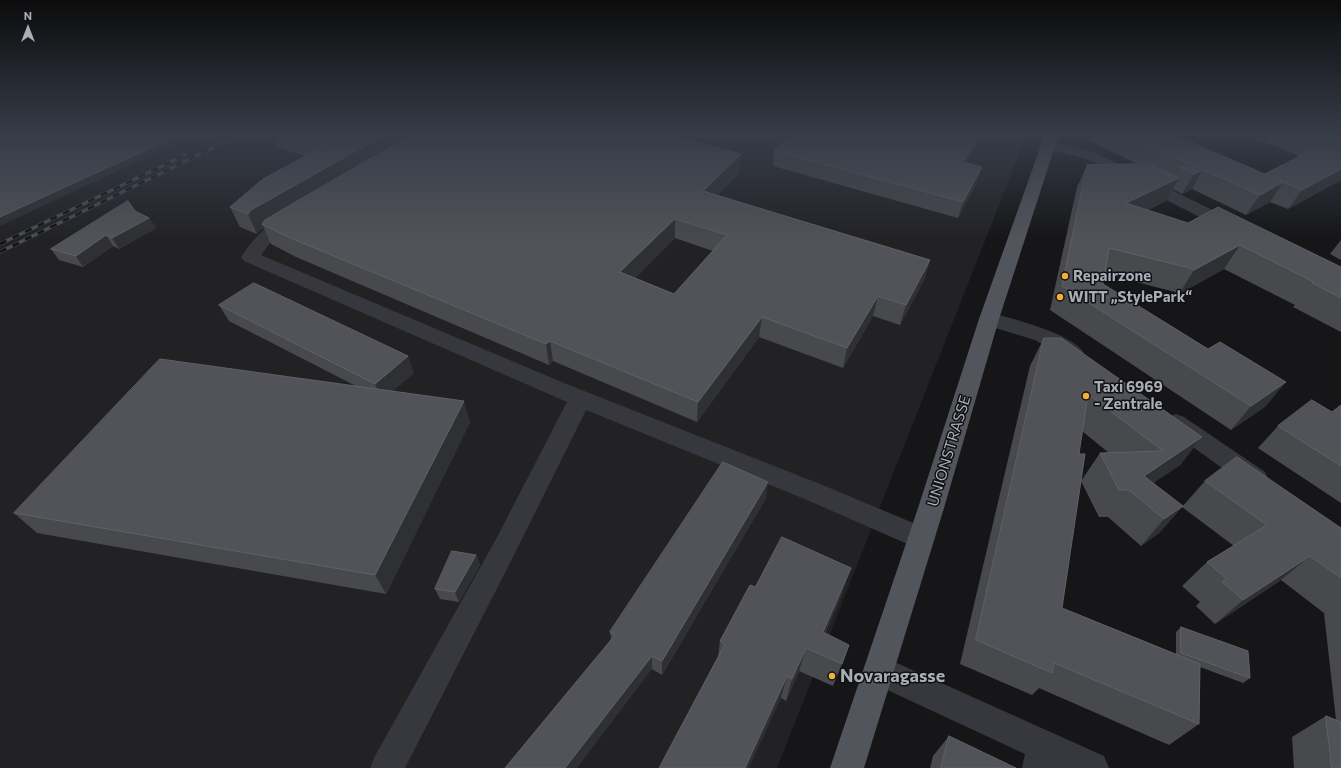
<!DOCTYPE html>
<html>
<head>
<meta charset="utf-8">
<style>
	body { margin:0 }
	#map { position:relative; width:1341px; height:768px; overflow:hidden; background:#161618; font-family:Commissioner,sans-serif }
	canvas { display:block }
	.north { position:absolute; left:8px; top:8px; width:40px; height:40px; -webkit-text-stroke:3px #111113; paint-order:stroke; rotate:0deg; font-size:11px; font-weight:700; line-height:16px; text-align:center; color:#a8adb8 }
	.north::after { content:''; display:block; margin:auto; width:14px; height:18px; background:#a8adb8; clip-path:polygon(50% 0,100% 100%,50% 72%,0 100%) }
</style>
</head>
<body>
<div id="map">
<canvas width="1341" height="768"></canvas>
<div class="north">N</div>
</div>
<script>
const c = document.querySelector('canvas').getContext('2d');
c.lineJoin = 'round';
function fill(path, color) { c.fillStyle = color; c.fill(path, 'evenodd'); }
function strokePath(path, color, width, dash) { c.strokeStyle = color; c.lineWidth = width; c.lineCap = dash ? 'butt' : 'round'; c.setLineDash(dash || []); c.stroke(path); }
function write(font, color, halo, rows, align = 'center') {
  c.font = font + ' Commissioner,sans-serif'; c.lineWidth = 3; c.setLineDash([]); c.textBaseline = 'middle'; c.strokeStyle = halo; c.fillStyle = color; for (const [text, x, y, turn = 0] of rows) {
    c.save(); c.translate(x, y); c.rotate((+turn || 0) * Math.PI / 180); c.textAlign = isNaN(turn) ? turn : align; if (halo) c.strokeText(text, 0, 0); c.fillText(text, 0, 0); c.restore();
  }
}
fill(new Path2D(`
	M0,134h1027l-250,634h-777z`), '#222225');
fill(new Path2D(`
	M1048,140l48,13 143,70 3,4 -3,4 -6,1 -6,-1 -141,-72 -43,-11 -3,-3 3,-3z
	M293,214l6,1 3,4 -3,4 -26,16 -12,16 303,128 261,103 105,44 4,8 -4,8 -9,3 -9,-3 -105,-46 -221,-90 -73,147 -108,211h-35l5,-12 120,-215 72,-139 -323,-141 -3,-4c13,-19 29,-37 52,-43z
	M989,312c23,7 83,21 95,41l-4,5 -7,2 -7,-2 -31,-18 -53,-16 -3,-5 3,-5z
	M1176,414l8,3 81,55 3,7 -3,7 -9,3 -9,-3 -79,-57 -4,-6 4,-6z
	M879,655l225,101 5,12h-87l3,-14 -157,-73 -4,-11 4,-11z`), '#37383d');
fill(new Path2D(`
	M1045,134h14l-60,185 -55,189 -80,260h-34l88,-260 61,-189z`), '#53555c');
const rail = new Path2D(`
	M0,244l185,-89
	M0,252l241,-118`);
strokePath(rail, '#4a4c52', 3.5);
strokePath(rail, '#111113', 2.5, [7]);
fill(new Path2D(`
	M272,134h396l71,39 -22,22 213,65 -6,20 -24,45 -27,-9 -30,52 -84,-31 -62,85 -144,-61 -4,4 -253,-108 -25,-13 -7,-16 -4,2 -3,4 -17,-7 -10,-20 75,-51 -28,-9zM675,238l38,13 -39,43 -39,-16z
	M1089,134h83l93,40 34,-18 -35,-14 -2,1 -24,-9h103v46l-53,29 -18,-7 -24,13 -54,-26 -10,5 -9,-5 -7,12 -18,9 40,13 153,44v65l-48,-25 2,-2 -71,-36 -45,25 -4,-2 -70,-18 -2,10 163,122 -35,24 -181,-120 27,-123 10,-22 51,-1 -50,-24z
	M774,151l192,12 11,19 -19,36 -185,-52z
	M135,211l14,7 7,10 -37,21 -6,-3 -30,21 -24,-7 -8,-11z
	M1341,240v20l-11,-6z
	M219,305l195,68 -22,18 78,31 -84,172 -349,-61 -23,-20 342,-127 -127,-65z
	M1044,338l158,99 -22,28 -27,18 30,23 -24,27 -18,13 -33,-29h-9l-18,-36 19,-28h9l-27,-22 -3,23 -17,154 114,46v-22l5,-5 69,51 -7,5 -43,-16 -1,57 -30,21 -130,-57 -7,7 -72,-31 70,-298z
	M1341,405v98l-83,-55 20,-22 54,-14z
	M1205,481l136,47v240h-47l-2,-31 34,-21 10,4 -12,-107 -43,-33 -66,44 -19,-18 4,-4 -18,-16 25,-24 27,-16 -52,-39z
	M766,498l-104,177 -10,-6 -41,-30 -1,-7z
	M476,555l4,10 -21,37 -19,-3 -5,-10z
	M755,587l87,7 -17,39 17,31 -9,22 -34,-15 -13,30 -68,-44 2,-16z
	M949,736l67,32h-86l3,-12z`), '#47494d');
fill(new Path2D(`
	M181,134h15l-196,92v-9z
	M386,134h37l-161,90 2,4 -4,2 -3,4 -9,-20 3,-4z
	M980,134h4l-26,43 5,-15z
	M1268,134h2l-6,8 -2,1z
	M741,154l-2,19 -37,37 1,-19z
	M982,167l-5,15 -19,36 5,-16z
	M1341,169v11l-53,29 14,-19z
	M1203,170l-11,19 -10,5 12,-20z
	M1179,178l-13,23 -52,25 12,-23z
	M1283,182l-13,20 -24,13 14,-20z
	M149,218l7,10 -37,21 -7,-11z
	M675,219v19l-54,55 -1,-21z
	M106,235l7,11 -30,21 -7,-11z
	M1240,245l-16,24 -45,25 15,-24z
	M930,260l-6,20 -24,45 6,-20z
	M878,296l-5,20 -30,52 4,-20z
	M762,317l-3,20 -62,85 1,-20z
	M550,341l3,20 -4,4 -3,-21z
	M408,356l6,17 -32,27 -7,-16z
	M1286,382l-20,24 -35,24 20,-24z
	M464,401l6,21 -84,172 -11,-19z
	M1202,437l-22,28 -45,30 9,-19z
	M768,482l-2,16 -104,177v-14z
	M1183,506l-24,27 -18,13 23,-27z
	M476,555l4,10 -21,37 -4,-10z
	M1310,556l-29,24 -66,44 28,-24z
	M851,568l-9,26 -26,58 7,-20z
	M806,648l-7,23 -13,30 6,-22z
	M652,656v13l-75,99h-12z
	M787,676l-6,22 -32,70h-4z`), '#2f3033');
const building = new Path2D(`
	M0,134h181l-181,83z
	M286,134h100l-135,76 -3,4 -18,-7 33,-28 61,-33z
	M413,134h255l73,20 -38,37 227,69 -24,45 -28,-9 -31,52 -85,-31 -64,85 -148,-61 -4,3 -258,-107 -26,-13 3,-4zM675,219l52,16 -53,59 -54,-22z
	M792,134h188l-17,28 19,5 -19,35 -189,-51z
	M1123,134h49l111,48 -23,13 -57,-25 -9,4 -16,-7h17z
	M1303,134h38v35l-39,21 -37,-16 61,-31z
	M1149,164l30,14 -53,25 62,20 30,-16 123,60v31l-29,-15 2,-1 -74,-37 -46,25 -4,-2 -81,-20 -6,36 105,65 12,-7 66,40 -35,24 -189,-120 25,-121z
	M128,201l7,10 14,7 -37,20 -6,-3 -30,21 -25,-7z
	M254,283l154,73 -33,28 -156,-79z
	M1044,338h17l141,99 -58,39 39,30 -19,13 -35,-29h-10l-19,-37 63,-2 -75,-57 -9,60h6l-23,154 138,56 -1,60 -145,-61 -2,10 -76,-33z
	M160,359l304,42 -89,174 -361,-62z
	M1312,400l20,12 9,-7v61l-63,-40z
	M1237,457l104,71v50l-31,-22 -67,44 -21,-18 5,-3 -20,-17 60,-37 -62,-44z
	M723,462l45,20 -106,179 -10,-5 -87,112h-60l110,-133 -5,-3z
	M782,537l69,31 -28,64 26,13 -7,19 -36,-16 -14,31 -5,-3 -42,92h-86l66,-124 -5,-3 30,-56 5,2z
	M452,551l24,4 -21,37 -20,-3z
	M1181,627l67,24 2,27 -69,-25z
	M1326,716l15,6v46h-9z
	M949,736l67,32h-75z`);
fill(building, '#525359');
strokePath(building, '#5f6168', 1);
const sky = c.createLinearGradient(0, 0, 0, 241);
sky.addColorStop(0, '#0c0c0d');
sky.addColorStop(0.56, '#363c48');
sky.addColorStop(1, '#363c4800');
c.fillStyle = sky;
c.fillRect(0, 0, 1341, 241);
for (const [x, y, r, color] of [
	[1065,276,4,"#f2b134"],
	[1060,297,4,"#f2b134"],
	[1086,396,4,"#f2b134"],
	[832,676,4,"#f2b134"]
]) { const dot = new Path2D(); dot.arc(x, y, r, 0, 2 * Math.PI); c.fillStyle = color; c.fill(dot); strokePath(dot, '#111113', 1.5); }
write('bold 15px', '#a8adb8', '#111113', [
	["Repairzone",1073,276],
	["WITT „StylePark“",1068,297],
	["Taxi 6969",1094,387],
	["- Zentrale",1094,404]
], 'left');
write('15px', '#a8adb8', '#111113', [
	["UNIONSTRASSE",949,451,-73]
]);
write('bold 18px', '#a8adb8', '#111113', [
	["Novaragasse",840,676]
], 'left');
</script>
</body>
</html>
